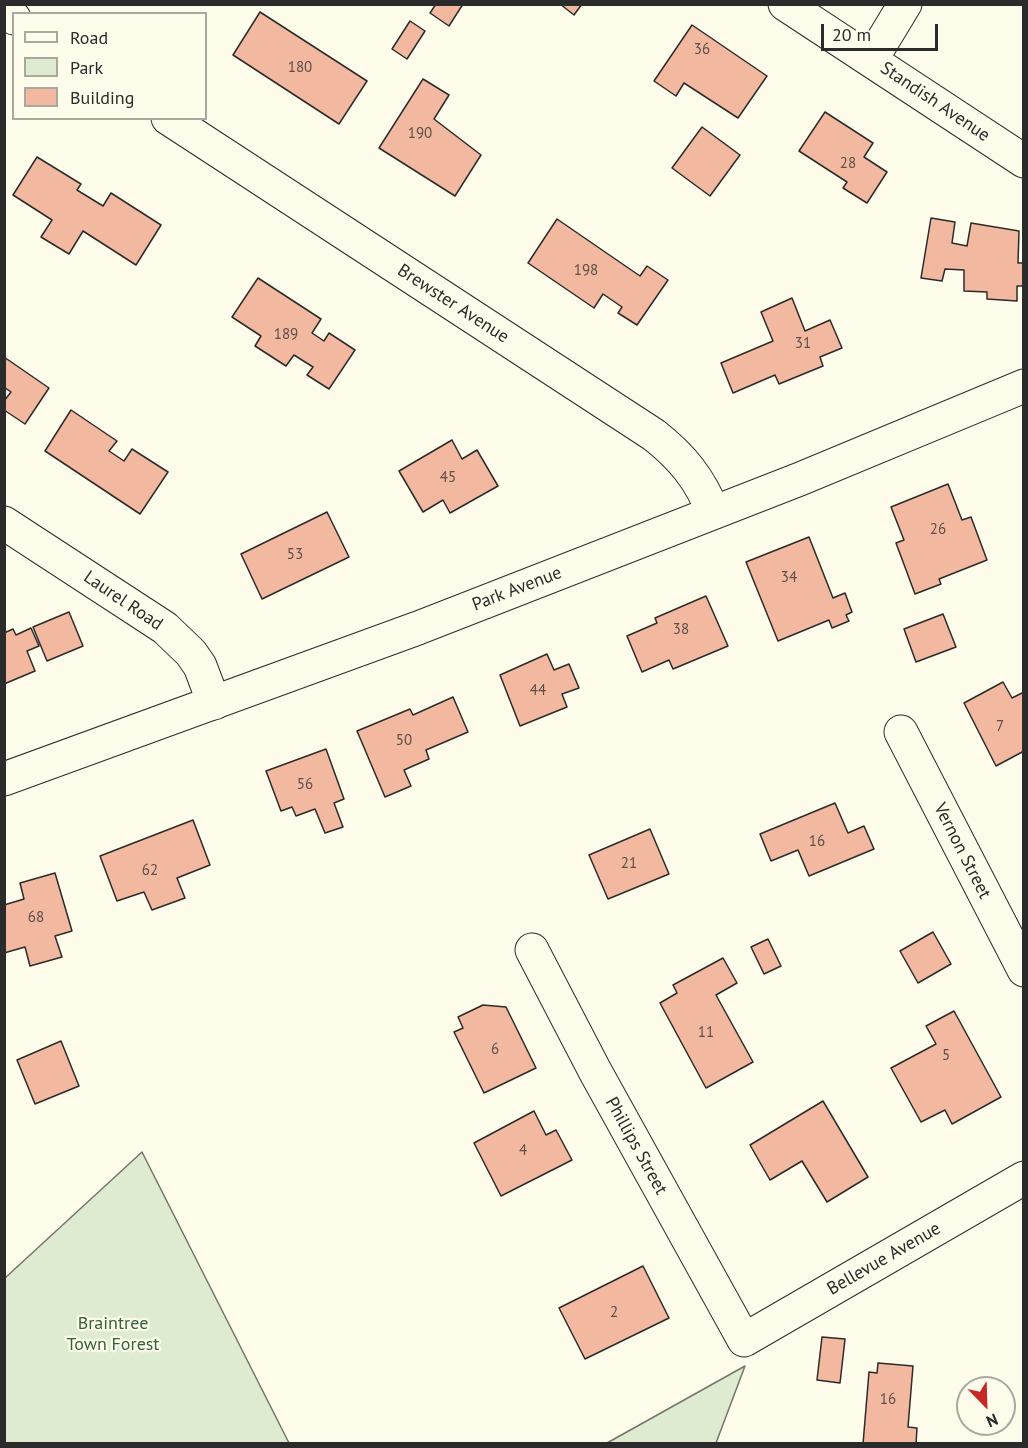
<!DOCTYPE html>
<html>
<head>
<meta charset="utf-8">
<style>
	body { margin:0 }
	#map { position:relative; width:1028px; height:1448px; overflow:hidden; background:#fdfbea; font-family:"PT Sans",sans-serif }
	canvas { display:block }
	.frame { position:absolute; inset:0; border:6px solid #2b2b2b; pointer-events:none }
	.legend { position:absolute; left:12px; top:12px; width:195px; height:108px; box-sizing:border-box; background:#fdfbea; border:2px solid #a9a89e; margin:0; padding:8px 10px; list-style:none; font-size:18px; color:#2b2b2b }
	.legend li { display:flex; align-items:center; gap:12px; height:30px }
	.legend b { width:30px; border:2px solid #a9a89e }
	.north { position:absolute; left:956px; top:1376px; width:60px; height:60px; box-sizing:border-box; background:#fdfbea; border:2px solid #a9a89e; border-radius:50%; rotate:157deg; font-size:16px; font-weight:700; line-height:24px; text-align:center; color:#2b2b2b }
	.north::after { content:''; display:block; margin:auto; width:21px; height:27px; background:#c62828; clip-path:polygon(50% 0,100% 100%,50% 72%,0 100%) }
	.scale { position:absolute; left:821px; top:24px; width:117px; height:27px; box-sizing:border-box; border:3px solid #2b2b2b; border-top:0; padding-left:8px; font-size:18px; line-height:21px; white-space:nowrap; color:#2b2b2b; -webkit-text-stroke:4px #fdfbea; paint-order:stroke }
</style>
</head>
<body>
<div id="map">
<canvas width="1028" height="1448"></canvas>
<div class="frame"></div>
<ul class="legend">
<li><b style="height:8px;background:#fdfbea"></b>Road</li>
<li><b style="height:16px;background:#deebd1"></b>Park</li>
<li><b style="height:16px;background:#f2b8a0"></b>Building</li>
</ul>
<div class="north">N</div>
<div class="scale">20 m</div>
</div>
<script>
const c = document.querySelector('canvas').getContext('2d');
c.lineJoin = 'round';
function fill(path, color) { c.fillStyle = color; c.fill(path, 'evenodd'); }
function strokePath(path, color, width, dash) { c.strokeStyle = color; c.lineWidth = width; c.lineCap = dash ? 'butt' : 'round'; c.setLineDash(dash || []); c.stroke(path); }
function write(font, color, halo, rows, align = 'center') {
  c.font = font + ' "PT Sans",sans-serif'; c.lineWidth = 4.5; c.setLineDash([]); c.textBaseline = 'middle'; c.strokeStyle = halo; c.fillStyle = color; for (const [text, x, y, turn = 0] of rows) {
    c.save(); c.translate(x, y); c.rotate((+turn || 0) * Math.PI / 180); c.textAlign = isNaN(turn) ? turn : align; if (halo) c.strokeText(text, 0, 0); c.fillText(text, 0, 0); c.restore();
  }
}
const green = new Path2D(`
	M142,1152l147,291h-284v-165z
	M745,1366l-29,77h-109z`);
fill(green, '#deebd1');
strokePath(green, '#74746e', 1.5);
const building = new Path2D(`
	M436,4h27l-14,22 -19,-13z
	M560,4h22l-8,11z
	M260,12l107,69 -28,43 -106,-69z
	M410,21l15,10 -18,28 -15,-10z
	M692,25l75,51 -29,42 -54,-35 -8,13 -22,-15z
	M423,79l26,16 -15,24 47,36 -26,41 -76,-48z
	M825,112l48,31 -9,14 23,15 -20,31 -24,-15 4,-6 -48,-31z
	M702,127l38,28 -30,41 -38,-28z
	M37,157l44,27 -4,6 26,16 8,-13 50,32 -25,40 -53,-34 -14,23 -28,-17 11,-17 -39,-25z
	M931,218l24,4 -3,21 15,3 4,-23 48,8 -1,32h6v23h-7v15l-30,-2v-7l-23,-1v-21l-19,-1 -3,12 -21,-3z
	M557,219l83,57 7,-10 21,14 -31,45 -19,-12 4,-6 -19,-13 -9,14 -66,-45z
	M258,278l63,41 -9,14 12,8 5,-8 26,17 -26,39 -22,-14 6,-8 -19,-12 -8,11 -31,-20 6,-10 -29,-19z
	M792,298l13,33 25,-11 12,28 -22,9 3,9 -44,18 -4,-9 -42,18 -12,-30 52,-22 -12,-29z
	M4,357l45,31 -24,36 -21,-14v-9l7,-9 -7,-5z
	M71,410l46,31 -8,10 15,10 8,-12 36,23 -28,42 -95,-63z
	M452,440l10,19 15,-9 21,36 -48,27 -7,-13 -20,12 -24,-41z
	M948,484l14,36 9,-3 16,43 -48,19 2,5 -26,10 -19,-51 8,-3 -13,-33z
	M327,512l22,45 -87,42 -21,-45z
	M809,537l24,61 12,-5 7,19 -6,3 3,6 -17,7 -3,-8 -51,21 -32,-79z
	M706,596l22,50 -55,23 -4,-9 -27,12 -15,-36 30,-13 -2,-5z
	M69,612l14,34 -36,15 -14,-34z
	M943,614l13,33 -40,15 -12,-33z
	M31,628l8,18 -12,5 8,20 -31,13v-51l9,-4 3,6z
	M547,654l7,16 15,-6 10,24 -17,6 5,13 -47,19 -20,-51z
	M1003,682l9,16 12,-6v59l-28,15 -32,-63z
	M453,697l15,35 -42,18 3,9 -25,11 7,16 -26,11 -28,-66 53,-22 3,6z
	M326,749l18,50 -10,4 9,24 -18,6 -10,-24 -19,7 -4,-9 -11,4 -15,-40z
	M835,803l13,30 16,-7 10,23 -65,27 -11,-26 -27,11 -11,-27z
	M193,820l17,45 -33,13 8,20 -33,12 -8,-18 -27,9 -17,-45z
	M650,829l19,45 -61,25 -19,-44z
	M55,873l17,58 -17,5 7,21 -32,9 -5,-19 -21,6v-48l20,-6 -4,-16z
	M933,932l18,32 -33,19 -18,-32z
	M768,939l13,27 -17,8 -13,-27z
	M723,958l14,25 -21,12 37,67 -47,26 -46,-85 17,-10 -4,-8z
	M483,1005l23,2 30,61 -52,25 -30,-61 9,-4 -5,-11z
	M954,1011l47,86 -49,27 -7,-14 -24,12 -30,-54 45,-24 -10,-18z
	M61,1041l18,45 -44,18 -18,-44z
	M823,1101l45,76 -41,25 -25,-41 -32,19 -20,-35z
	M534,1111l12,24 10,-5 16,30 -71,36 -27,-53z
	M643,1266l26,52 -84,41 -26,-51z
	M822,1337l23,2 -5,44 -23,-3z
	M878,1363l35,3 -5,61 9,1 -1,16h-53l6,-72 8,1z`);
fill(building, '#f2b8a0');
strokePath(building, '#2b2b2b', 1.5);
const street = new Path2D(`
	M785,4l239,157
	M4,12l10,6
	M871,60l34,-56
	M168,118l486,317c28,22 46,44 59,77
	M4,523l161,105 26,25 9,13 14,37
	M901,732l123,238
	M532,950l63,121 149,269 280,-162`);
const secondary = new Path2D(`
	M4,779l414,-151 382,-149 224,-93`);
strokePath(street, '#2b2b2b', 35);
strokePath(secondary, '#2b2b2b', 35);
strokePath(street, '#fdfbea', 33);
strokePath(secondary, '#fdfbea', 33);
write('15px', '#5d4e48', null, [
	["36",702,50],
	["180",300,68],
	["190",420,134],
	["28",848,164],
	["198",586,271],
	["189",286,335],
	["31",803,344],
	["45",448,478],
	["26",938,530],
	["53",295,555],
	["34",789,578],
	["38",681,630],
	["44",538,691],
	["7",1000,727],
	["50",404,741],
	["56",305,785],
	["16",817,842],
	["21",629,864],
	["62",150,871],
	["68",36,918],
	["11",706,1033],
	["6",495,1050],
	["5",946,1056],
	["4",523,1151],
	["2",614,1313],
	["16",888,1400]
]);
write('18px', '#2b2b2b', '#fdfbea', [
	["Standish Avenue",935,102,34],
	["Brewster Avenue",453,304,33],
	["Park Avenue",517,589,-21],
	["Laurel Road",123,601,34],
	["Vernon Street",962,851,63],
	["Phillips Street",636,1146,61],
	["Bellevue Avenue",884,1259,-30]
]);
write('18px', '#34623c', '#fdfbea', [
	["Braintree",113,1324],
	["Town Forest",113,1345]
]);
</script>
</body>
</html>
